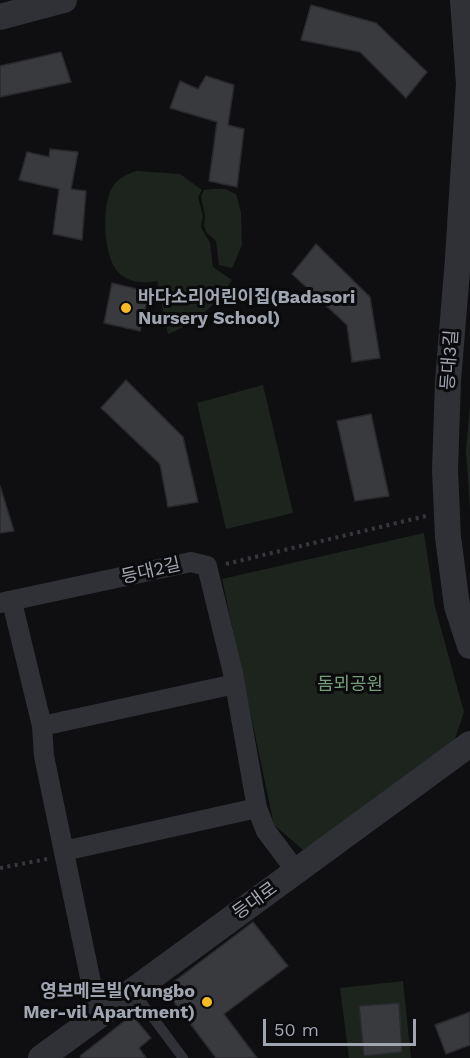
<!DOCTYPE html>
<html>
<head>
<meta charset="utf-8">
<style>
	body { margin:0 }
	#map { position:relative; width:470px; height:1058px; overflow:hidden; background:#0f0f11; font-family:"Work Sans",sans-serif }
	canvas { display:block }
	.scale { position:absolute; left:263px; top:1019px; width:153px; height:27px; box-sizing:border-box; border:3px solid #a0a5b2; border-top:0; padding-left:8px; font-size:18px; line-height:21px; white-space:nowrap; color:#a0a5b2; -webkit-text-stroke:4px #0b0a0c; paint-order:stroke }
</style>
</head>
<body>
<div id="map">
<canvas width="470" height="1058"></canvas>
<div class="scale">50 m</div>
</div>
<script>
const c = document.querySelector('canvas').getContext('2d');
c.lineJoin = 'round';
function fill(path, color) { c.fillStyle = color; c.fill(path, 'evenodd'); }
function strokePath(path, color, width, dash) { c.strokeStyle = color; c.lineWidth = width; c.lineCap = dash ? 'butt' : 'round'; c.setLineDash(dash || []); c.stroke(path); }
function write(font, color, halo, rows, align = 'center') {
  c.font = font + ' "Work Sans","Noto Sans KR",sans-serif'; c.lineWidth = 6; c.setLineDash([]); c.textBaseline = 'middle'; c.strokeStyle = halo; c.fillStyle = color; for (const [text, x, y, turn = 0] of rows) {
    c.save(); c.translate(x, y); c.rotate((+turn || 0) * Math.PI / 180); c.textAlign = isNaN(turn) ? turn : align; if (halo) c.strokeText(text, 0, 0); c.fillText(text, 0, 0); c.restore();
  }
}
fill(new Path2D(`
	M136,171l44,3 22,16 -4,7 5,19 -2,11 9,16 3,24 19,13c-19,27 -33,42 -64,54l-11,-53c-13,3 -28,2 -39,-9 -15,-16 -17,-68 -5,-86 5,-8 15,-12 23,-15z
	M212,189h13l11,5 5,18 1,33 -10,23 -13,-3 -3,-24 -9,-8 -3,-7 1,-10 -4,-20 3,-6z
	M263,385l30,128 -67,16 -29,-126z
	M470,406v103l-4,-59z
	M424,533l11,74 29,105 -10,30 -146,112 -34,-29 -52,-246z
	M403,981l8,77h-62l-9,-70z`), '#1c241d');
const building = new Path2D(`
	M311,5l65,18 51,49 -21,26 -46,-46 -59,-12z
	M61,52l10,30 -71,15v-31z
	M206,76l28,9 -6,40 16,4 -7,58 -28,-6 8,-59 -47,-14 10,-27 18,8z
	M50,149l28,3 -7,37 15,2 -4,49 -29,-6 6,-45 -40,-9 8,-28 22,5z
	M316,244l54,53 10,61 -28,4 -5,-37 -55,-51z
	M112,283l37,9 -9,39 -36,-8z
	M126,380l57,57 15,65 -30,5 -8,-43 -59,-56z
	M371,414l18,82 -34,5 -18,-80z
	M0,486l14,45 -14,2z
	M253,922l35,44 -64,48 33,44h-41l-52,-69z
	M399,1003l3,49 -38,4 -5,-50z
	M470,1012v33l-24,9 -11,-29z
	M132,1015l19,23 -12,10 7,10h-65l-1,-2z`);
fill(building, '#393a3e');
strokePath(building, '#2a292d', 1.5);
strokePath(new Path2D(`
	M226,564l200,-48
	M0,868l47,-9`), '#36383d', 4, [3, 4.5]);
strokePath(new Path2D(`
	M133,991l50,67`), '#303136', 10);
strokePath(new Path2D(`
	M12,602l30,124 2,30 54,260
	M0,603l191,-41 16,4 26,107 24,135 9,23 30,40
	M42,726l193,-42
	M64,851l193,-43`), '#303136', 20);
strokePath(new Path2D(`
	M463,0l6,84 -11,174 -10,123 -3,89 3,67 9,69 13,40
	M0,17l64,-17
	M41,1058l429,-314`), '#303136', 26);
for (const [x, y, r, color] of [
	[126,308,6,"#f7bb21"],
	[207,1002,6,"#f7bb21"]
]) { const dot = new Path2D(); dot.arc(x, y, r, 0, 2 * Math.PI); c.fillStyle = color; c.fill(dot); strokePath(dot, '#0b0a0c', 2); }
write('bold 18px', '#a0a5b2', '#0b0a0c', [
	["바다소리어린이집(Badasori",138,298],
	["Nursery School)",138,319],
	["영보메르빌(Yungbo",195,992,"right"],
	["Mer-vil Apartment)",195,1013,"right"]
], 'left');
write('18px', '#a0a5b2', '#0b0a0c', [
	["등대3길",450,360,-86],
	["등대2길",151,571,-13],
	["등대로",255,901,-36]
]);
write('18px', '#769e7b', '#0b0a0c', [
	["돔뫼공원",350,685]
]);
</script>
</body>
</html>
